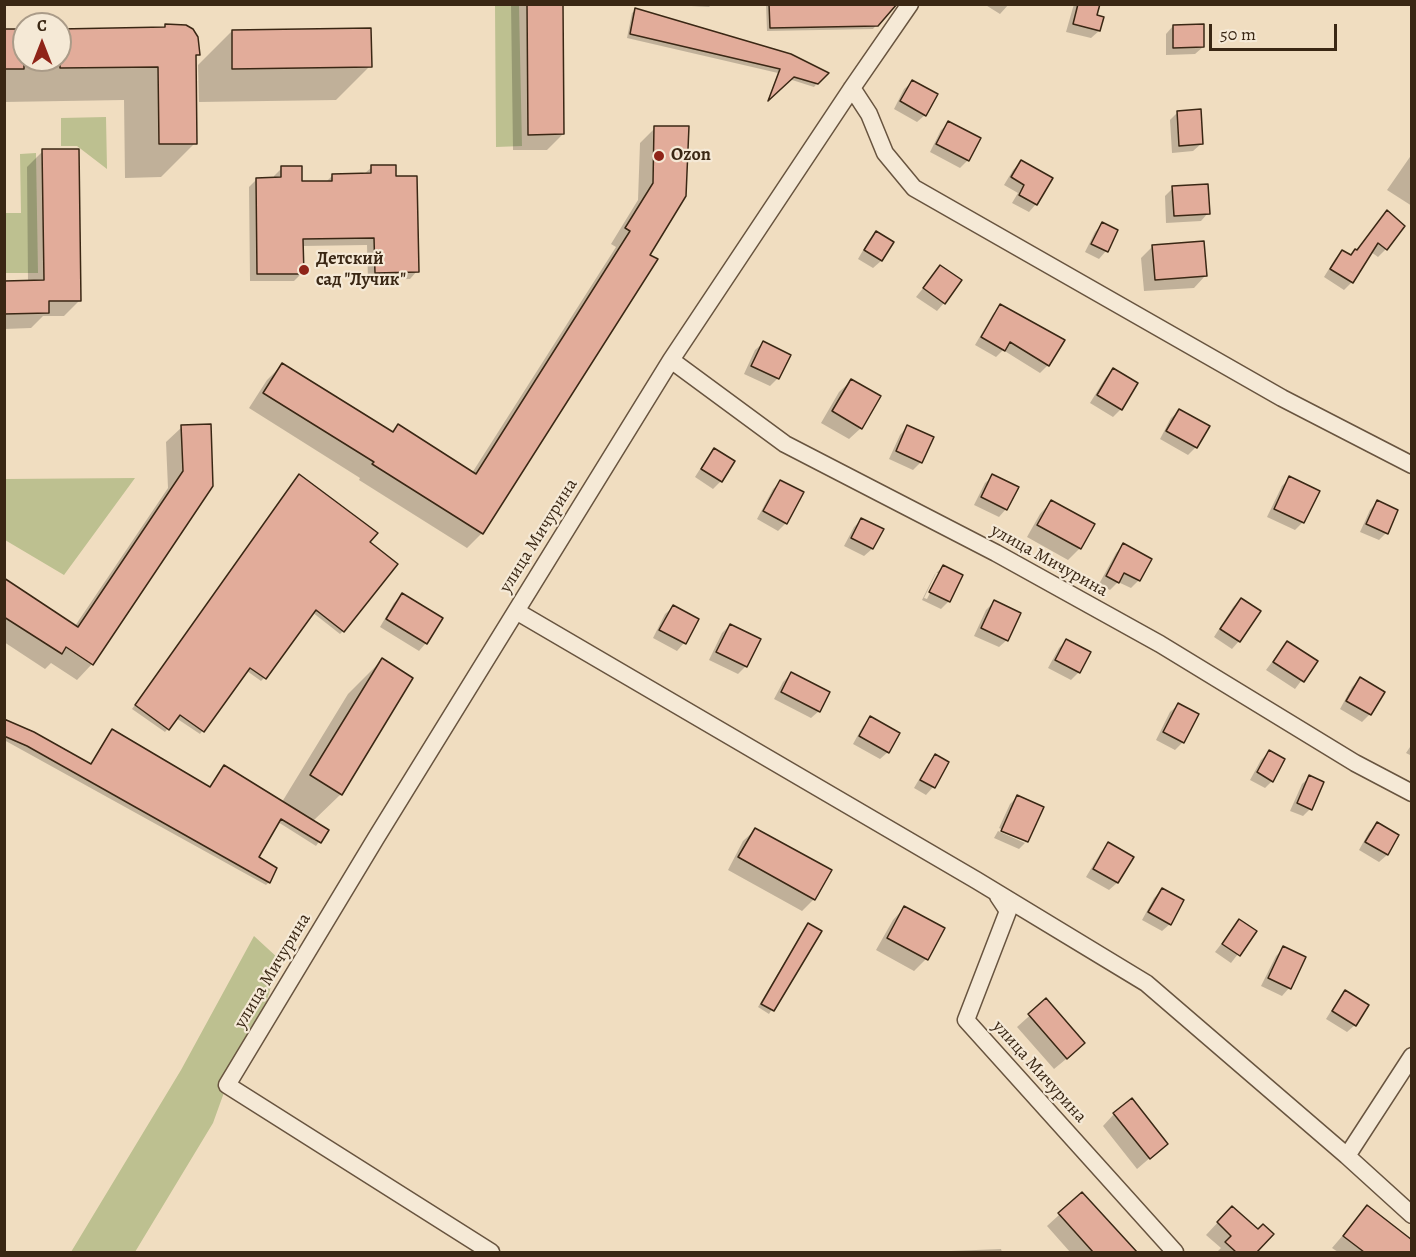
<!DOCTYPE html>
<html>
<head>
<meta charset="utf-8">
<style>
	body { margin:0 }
	#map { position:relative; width:1416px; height:1257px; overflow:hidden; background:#f0ddc0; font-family:Alegreya,serif }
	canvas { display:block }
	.frame { position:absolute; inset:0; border:6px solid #3a2714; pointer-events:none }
	.north { position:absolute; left:12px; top:12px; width:60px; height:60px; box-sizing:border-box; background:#f5e9d6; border:2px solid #aa9b88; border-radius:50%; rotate:0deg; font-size:16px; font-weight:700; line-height:24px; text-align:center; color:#3a2714 }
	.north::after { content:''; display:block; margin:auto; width:21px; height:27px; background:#8f2418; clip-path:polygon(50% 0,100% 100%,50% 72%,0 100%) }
	.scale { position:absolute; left:1209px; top:24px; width:128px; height:27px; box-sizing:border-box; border:3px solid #3a2714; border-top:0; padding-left:8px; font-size:18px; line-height:21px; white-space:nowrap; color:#3a2714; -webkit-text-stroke:4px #f5e9d6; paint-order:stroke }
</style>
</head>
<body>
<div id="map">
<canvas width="1416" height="1257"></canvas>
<div class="frame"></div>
<div class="north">С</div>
<div class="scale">50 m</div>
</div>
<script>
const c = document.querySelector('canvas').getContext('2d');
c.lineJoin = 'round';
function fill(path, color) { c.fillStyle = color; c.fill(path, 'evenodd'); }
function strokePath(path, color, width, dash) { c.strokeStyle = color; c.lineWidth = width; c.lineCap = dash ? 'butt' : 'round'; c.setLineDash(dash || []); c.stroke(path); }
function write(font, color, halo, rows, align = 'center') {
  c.font = font + ' Alegreya,serif'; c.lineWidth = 4.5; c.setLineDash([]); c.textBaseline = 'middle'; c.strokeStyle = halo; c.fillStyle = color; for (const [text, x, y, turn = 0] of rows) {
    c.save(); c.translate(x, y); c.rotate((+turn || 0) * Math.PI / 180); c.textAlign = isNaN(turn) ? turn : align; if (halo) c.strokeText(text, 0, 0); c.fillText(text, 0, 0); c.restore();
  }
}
fill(new Path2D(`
	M495,5h24l3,141 -26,1z
	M106,117l1,52 -30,-23h-16v-28z
	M36,153l2,120h-33v-60h16l-1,-59z
	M135,478l-71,97 -59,-35v-61z
	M254,936l25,23 -12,41 -32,62 -22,61 -78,129h-64l110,-182z`), '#bdc090');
fill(new Path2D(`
	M511,4h50l2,130 -16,16h-34z
	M691,4h21l-3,3 -18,-1z
	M766,4h129l-22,25 -106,2z
	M984,4h25l-9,10z
	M1074,4h24l-3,12 4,15 -8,7 -25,-6z
	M636,10l190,63 -12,14 -25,-8 -21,21 10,-27 -151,-35 5,-25z
	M166,25l32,29 -4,4 1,85 -34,34 -36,1 -1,-78 -120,2v-71h20v29h36v-30l102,-1z
	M1173,26l30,21 -8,7 -29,1v-21z
	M232,31l138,35 -34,34 -137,2 -1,-37z
	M912,82l13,33 -8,7 -23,-13 10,-20z
	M1178,112l23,32 -8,7 -21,2 -2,-33z
	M949,123l19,37 -8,8 -30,-16 11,-22z
	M655,128h32l-39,127 8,5 -174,273 -15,15 -108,-68 1,-2 -111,-70 18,-28 15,-15 109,68 7,-7 74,47 144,-226 -5,-3 27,-44 2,-57z
	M43,151l37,149 -16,16h-21l-12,12 -27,1v-47h24l-1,-115z
	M1412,154v52l-25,-16z
	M1021,162l15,42 -7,8 -17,-9 6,-10 -14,-8 9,-15z
	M372,167l45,104 -7,8 -42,1 -1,-35 -65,1v27l-8,8h-44l-1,-94 8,-8h17v-3l8,-8 19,15h24l8,-8 31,-1z
	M1173,188l35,25 -7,8 -35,2 -1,-27z
	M1387,212l-1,37 -8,8 -7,-5 -19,30 -8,8 -20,-13 11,-18 7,-8 8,5 6,-5z
	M1102,224l4,27 -7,8 -14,-7 10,-20z
	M877,232l15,10 -11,19 -8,7 -15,-9 11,-19z
	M1153,246l52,30 -11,12 -50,3 -3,-33z
	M940,267l4,36 -7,8 -21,-14z
	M1000,306l48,59 -8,8 -37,-23 -7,7 -21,-12 18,-31z
	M763,343l15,35 -8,8 -26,-12 11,-24z
	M1113,370l8,39 -8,8 -23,-14 16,-26z
	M851,381l10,47 -12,11 -28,-16 18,-31z
	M1179,411l17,36 -8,8 -28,-16 11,-21z
	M182,427l30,59 -120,178 -15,16 -26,-17 -6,6 -41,-27v-62l71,46 93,-138 -2,-46z
	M907,427l14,35 -8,8 -24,-11 11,-24z
	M714,450l19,12 -12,19 -8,8 -18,-12 12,-19z
	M993,476l13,33 -7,8 -25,-12 11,-22z
	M1290,478l13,44 -8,8 -28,-13 15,-31z
	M296,479l72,64 -25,88 -3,3 -28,-22 -48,66 -3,3 -14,-10 -47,63 -24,-16 -11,14 -33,-23z
	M780,482l6,41 -8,8 -21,-12 16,-30z
	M1051,502l29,46 -12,12 -41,-23 13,-23z
	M1377,502l9,31 -7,7 -19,-8 10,-22z
	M861,520l20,9 -9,20 -8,7 -20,-10 10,-19z
	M1123,545l27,14 -11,21 -8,8 -13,-6 -8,8 -11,-6 17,-31z
	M943,567l18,9 -12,25 -8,8 -19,-9 13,-26zM936,573h4l-13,26 -3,-1z
	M402,595l24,48 -7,8 -39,-24 14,-24z
	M1241,599l-2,42 -7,8 -18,-12 19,-30z
	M994,602l13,38 -8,7 -25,-11 12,-26z
	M673,607l11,36 -7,8 -24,-13 12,-24z
	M730,625l16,41 -8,8 -29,-14 13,-27z
	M1067,640l12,32 -8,8 -23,-12 11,-20z
	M1287,642l29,19 -21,28 -29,-19z
	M382,660l-41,134 -28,27 14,9 -11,16 -38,-24 -21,36 12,24 -3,3 -262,-145v-21l86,46 22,-34 98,57 72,14 66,-108z
	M791,674l28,37 -8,7 -37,-19 9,-17z
	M1360,679l10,35 -8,8 -22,-13 12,-22z
	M1178,705l5,37 -8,8 -19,-10 14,-28z
	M870,718l18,34 -8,7 -27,-15 10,-18z
	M1412,744v12l-6,-3z
	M1269,752l3,29 -7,7 -15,-8 11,-20z
	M935,756l-2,31 -7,8 -12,-7 14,-24z
	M1310,777v32l-7,7 -13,-5 12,-27z
	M1017,797l25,11 -17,35v-3l-26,-12 11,-24z
	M1377,824l20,12 -10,19 -8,7 -20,-12 10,-18z
	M755,830l59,69 -12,12 -74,-41 15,-29z
	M998,831l27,12 -6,6 -25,-11z
	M1109,844l22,13 -14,26 -8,7 -23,-13 15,-25z
	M1162,890l8,34 -8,7 -20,-11 12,-22z
	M904,908l39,21 -17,30 -12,12 -38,-21 17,-30z
	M1239,921l16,11 -24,31 -16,-11z
	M805,928l15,4 -51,82 -11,-7z
	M1284,948l20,10 -15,30 -7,8 -21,-10 15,-30z
	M1345,992l10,33 -8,7 -21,-13 12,-19z
	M1046,1001l25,54 -17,14 -37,-42z
	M1114,1114l52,30 -29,25 -34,-43z
	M1082,1194l49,54 -4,4h-57l-23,-26z
	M1367,1207l45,34v11h-74l-6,-4z
	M1220,1220l38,11 14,3 -17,18h-38l4,-4 -15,-13z
	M1001,1249l1,3h-76z`), '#0003');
const building = new Path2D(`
	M527,4h36l1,130 -36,1z
	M769,4h128l-19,22 -108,2z
	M1078,4h22l-3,11 7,2 -4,14 -27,-7z
	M635,8l156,46 38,19 -11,11 -24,-7 -26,24 12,-32 -150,-35z
	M165,24l21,1 7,4 5,8 2,18h-4l1,89h-38l-1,-77 -98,1v-39l105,-2z
	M1204,24v23l-31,1v-23z
	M371,28l1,39 -140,2v-39z
	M4,29h20v40h-20z
	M912,80l26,14 -12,22 -26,-15z
	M1201,109l2,35 -24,2 -2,-35z
	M948,121l33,17 -12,23 -33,-17z
	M654,126h35l-3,70 -36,59 8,4 -175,275 -111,-70 2,-2 -111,-69 19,-30 111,69 5,-8 78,50 154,-243 -5,-3 28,-45z
	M42,149h37l2,152h-32v12l-45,1v-33l40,-1z
	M1021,160l32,18 -16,27 -18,-10 5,-10 -13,-8z
	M371,165h25v11h21l2,96 -44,1 -1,-35 -71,1 1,35h-47l-1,-96 25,-1v-11h21v15h30v-7l39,-1z
	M1208,184l2,30 -36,2 -2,-30z
	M1387,210l18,16 -18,24 -9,-7 -25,40 -23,-14 12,-19 9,5 4,-6 2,1z
	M1102,222l16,8 -10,22 -17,-8z
	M876,231l18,11 -12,19 -18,-11z
	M1204,241l3,35 -52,4 -3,-35z
	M940,265l22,15 -17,24 -22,-16z
	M1000,304l65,36 -16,26 -39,-24 -5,9 -24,-14z
	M763,341l28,14 -12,24 -28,-13z
	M1113,368l25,15 -16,27 -25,-15z
	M851,379l30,17 -19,33 -30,-18z
	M1179,409l31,17 -13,22 -31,-17z
	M211,424l2,62 -120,179 -27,-18 -4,7 -58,-37v-39l74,49 105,-156 -2,-46z
	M907,425l27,12 -12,26 -26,-12z
	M714,448l21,13 -13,21 -21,-13z
	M299,474l79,59 -8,9 28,22 -54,68 -28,-22 -50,69 -16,-11 -46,64 -24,-17 -11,15 -34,-25z
	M992,474l27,13 -12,23 -26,-13z
	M1289,476l31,15 -16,32 -30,-14z
	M780,480l24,12 -17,32 -24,-13z
	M1051,500l44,24 -14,25 -44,-24z
	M1377,500l21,10 -10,24 -22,-10z
	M861,518l23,11 -11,20 -22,-11z
	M1123,543l29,16 -12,22 -16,-8 -5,10 -13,-7z
	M943,565l20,10 -13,27 -21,-10z
	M402,593l41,25 -16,26 -41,-25z
	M1241,598l20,13 -21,31 -20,-13z
	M994,600l27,13 -13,28 -27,-13z
	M673,605l26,14 -13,25 -27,-14z
	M730,624l31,15 -14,28 -31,-15z
	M1066,639l25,13 -11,21 -25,-13z
	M1287,641l31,20 -14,21 -31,-20z
	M382,658l31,20 -71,117 -32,-20z
	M791,672l39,20 -10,20 -39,-20z
	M1360,677l25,15 -14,23 -25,-14z
	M1178,703l21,11 -15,29 -21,-11z
	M870,716l30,17 -11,20 -30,-17z
	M4,719l30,13 57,32 21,-35 98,58 14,-22 105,65 -8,13 -40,-24 -22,38 18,11 -7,15 -243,-137 -23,-10z
	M1269,750l16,9 -12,23 -16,-10z
	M935,754l14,8 -14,26 -15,-8z
	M1309,775l15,7 -12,28 -15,-7z
	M1017,795l27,12 -16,35 -27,-11z
	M1377,822l22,13 -11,20 -23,-13z
	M755,828l77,42 -17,30 -77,-43z
	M1108,842l26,15 -16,26 -25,-14z
	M1162,888l22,12 -13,25 -23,-13z
	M904,906l41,22 -17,32 -41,-22z
	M1239,919l18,12 -17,25 -18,-12z
	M808,923l14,8 -48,80 -13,-7z
	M1283,946l23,11 -15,32 -23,-11z
	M1345,990l24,15 -13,21 -24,-15z
	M1046,998l39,45 -18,16 -39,-45z
	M1132,1098l36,46 -18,15 -37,-46z
	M1082,1192l55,60h-44l-35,-39z
	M1367,1205l45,35v12h-48l-21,-16z
	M1232,1206l26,23 5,-5 11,10 -17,18h-21l-11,-10 6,-6 -14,-14z`);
fill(building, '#e2ac9a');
strokePath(building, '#3a2714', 1.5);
const street = new Path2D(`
	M852,88l17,26 16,39 29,35 368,210 130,67
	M671,360l114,84 211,109 164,91 195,119 57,30
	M516,611l460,269 170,103 201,173 65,-100
	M998,896l10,15 -42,109 209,232
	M1347,1156l65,59
	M491,1252l-264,-167 149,-247 295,-478 181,-272 58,-84`);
strokePath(street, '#68543f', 19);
strokePath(street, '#f5e9d6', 16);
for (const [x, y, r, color] of [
	[659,156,6,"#8f2418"],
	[304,270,6,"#8f2418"]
]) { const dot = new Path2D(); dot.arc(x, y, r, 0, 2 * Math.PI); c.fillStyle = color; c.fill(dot); strokePath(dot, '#f5e9d6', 2); }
write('bold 18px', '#3a2714', '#f5e9d6', [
	["Ozon",671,156],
	["Детский",316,260],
	["сад \"Лучик\"",316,281]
], 'left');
write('18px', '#3a2714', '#f5e9d6', [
	["улица Мичурина",539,536,-58],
	["улица Мичурина",1049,561,29],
	["улица Мичурина",273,971,-59],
	["улица Мичурина",1039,1072,48]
]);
</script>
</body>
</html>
